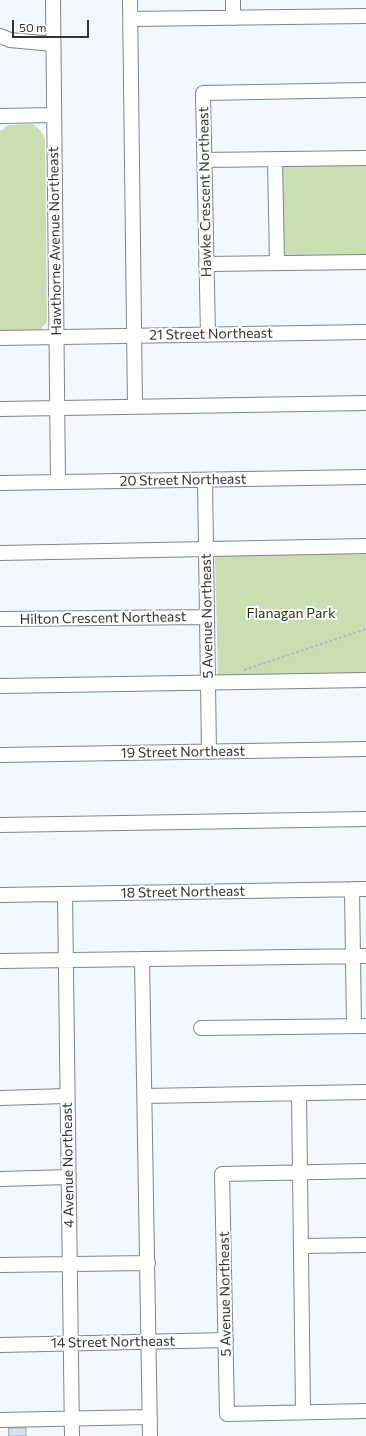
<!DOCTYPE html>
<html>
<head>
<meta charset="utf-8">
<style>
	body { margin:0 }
	#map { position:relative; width:366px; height:1436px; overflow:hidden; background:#f3f8ff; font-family:Commissioner,sans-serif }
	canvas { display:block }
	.scale { position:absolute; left:12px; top:20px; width:77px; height:18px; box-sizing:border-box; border:2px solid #313335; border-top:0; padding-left:5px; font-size:12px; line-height:14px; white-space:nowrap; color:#313335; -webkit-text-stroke:3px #fff; paint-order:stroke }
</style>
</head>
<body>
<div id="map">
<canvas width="366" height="1436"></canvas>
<div class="scale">50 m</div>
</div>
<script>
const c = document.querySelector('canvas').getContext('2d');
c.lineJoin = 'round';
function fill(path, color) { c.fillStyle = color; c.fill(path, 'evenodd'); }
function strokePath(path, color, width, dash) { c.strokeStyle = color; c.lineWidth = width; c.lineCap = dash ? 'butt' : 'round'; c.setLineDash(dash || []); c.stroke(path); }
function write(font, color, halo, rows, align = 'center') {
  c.font = font + ' Commissioner,sans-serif'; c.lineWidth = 4; c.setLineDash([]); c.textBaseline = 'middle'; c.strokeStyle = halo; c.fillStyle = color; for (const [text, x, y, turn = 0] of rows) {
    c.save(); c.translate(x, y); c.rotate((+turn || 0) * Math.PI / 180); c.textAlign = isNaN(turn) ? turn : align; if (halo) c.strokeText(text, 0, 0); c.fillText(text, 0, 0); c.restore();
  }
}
fill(new Path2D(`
	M32,124l7,5 6,9 2,184 -7,8h-40v-199l8,-6z
	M366,164v93h-84l-1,-92z
	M366,548v127l-148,4 -3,-128z`), '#c9dfb2');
const building = new Path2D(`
	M9,1428h17v8h-17z`);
fill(building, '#d3e2f7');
strokePath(building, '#a3a7ad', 1);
const minor = new Path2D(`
	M53,0l5,482
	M130,0l5,407
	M233,0v18
	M131,19l235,-3
	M0,36l10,4 43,4
	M0,116l54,-1
	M275,159l2,104
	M204,160l162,-2
	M206,264l160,-2
	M208,335l-5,-242 163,-3
	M0,338l366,-6
	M0,409l366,-6
	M205,480l4,272
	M0,483l366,-6
	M0,553l366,-7
	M0,619l207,-2
	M0,686l366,-6
	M0,755l366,-6
	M0,825l366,-6
	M352,889l2,137
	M65,894l7,542
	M0,895l366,-6
	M142,959l8,477
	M0,961l366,-5
	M201,1028l165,-2
	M299,1094l4,318
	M145,1096l221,-4
	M0,1098l67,-2
	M366,1171l-144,3 5,240 139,-3
	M0,1179l68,-2
	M301,1246l65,-1
	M0,1265l148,-2
	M0,1345l226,-5
	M0,1420l150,-3`);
strokePath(minor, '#81858a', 16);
strokePath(new Path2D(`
	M244,670l122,-41`), '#b5b9be', 2, [3, 2]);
strokePath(minor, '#fff', 14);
write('14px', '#313335', '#fff', [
	["Hawke Crescent Northeast",205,192,-91],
	["Hawthorne Avenue Northeast",55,241,-91],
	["21 Street Northeast",211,334,-1],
	["20 Street Northeast",183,480,-1],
	["5 Avenue Northeast",207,616,-91],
	["Hilton Crescent Northeast",103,618,-1],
	["19 Street Northeast",183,752,-1],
	["18 Street Northeast",183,892,-1],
	["4 Avenue Northeast",68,1165,-91],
	["5 Avenue Northeast",225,1294,-91],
	["14 Street Northeast",113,1342,-1]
]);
write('14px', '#1f3007', '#fff', [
	["Flanagan Park",291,613]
]);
</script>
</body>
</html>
